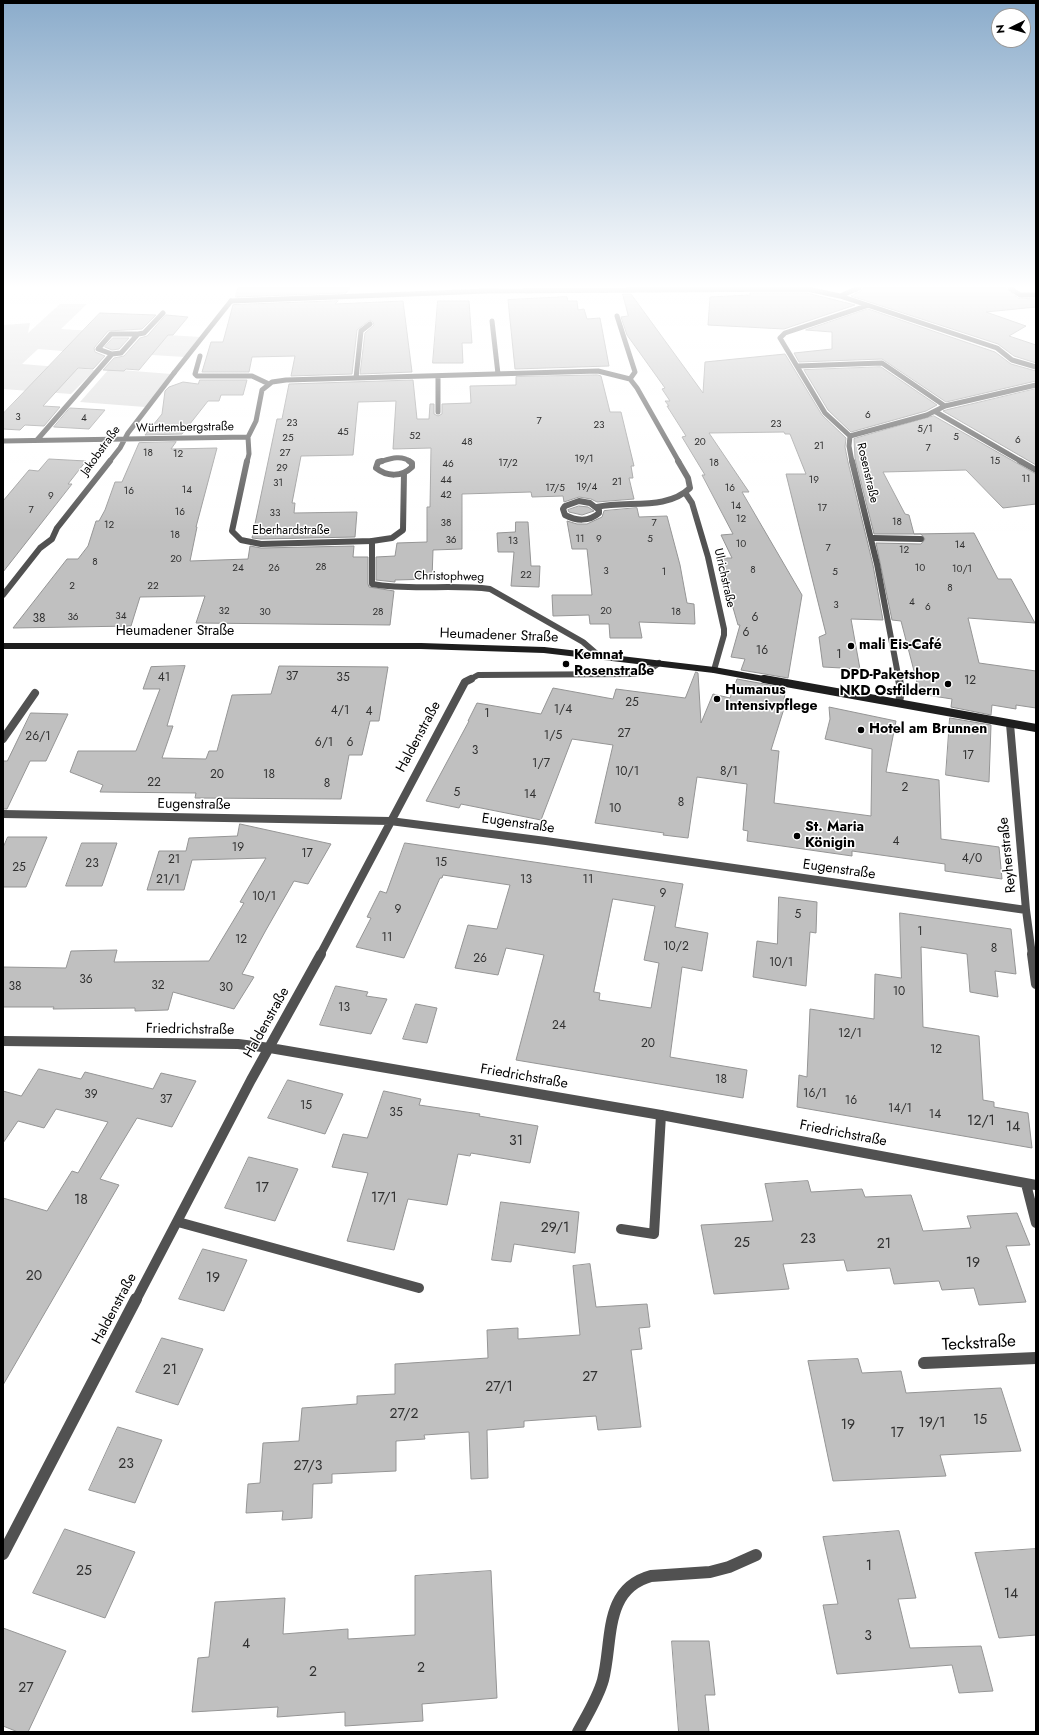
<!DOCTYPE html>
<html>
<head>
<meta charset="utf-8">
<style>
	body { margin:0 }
	#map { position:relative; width:1039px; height:1735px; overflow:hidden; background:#fff; font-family:Jost,sans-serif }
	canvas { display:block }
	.frame { position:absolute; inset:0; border:4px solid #000; pointer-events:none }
	.north { position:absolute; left:991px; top:8px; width:40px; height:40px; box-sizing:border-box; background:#fff; border:1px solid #999; border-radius:50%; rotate:265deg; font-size:11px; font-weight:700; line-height:16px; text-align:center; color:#000 }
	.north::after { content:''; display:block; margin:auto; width:14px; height:18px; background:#000; clip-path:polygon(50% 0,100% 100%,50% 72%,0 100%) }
</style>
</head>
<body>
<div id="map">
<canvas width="1039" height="1735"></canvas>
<div class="frame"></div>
<div class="north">N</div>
</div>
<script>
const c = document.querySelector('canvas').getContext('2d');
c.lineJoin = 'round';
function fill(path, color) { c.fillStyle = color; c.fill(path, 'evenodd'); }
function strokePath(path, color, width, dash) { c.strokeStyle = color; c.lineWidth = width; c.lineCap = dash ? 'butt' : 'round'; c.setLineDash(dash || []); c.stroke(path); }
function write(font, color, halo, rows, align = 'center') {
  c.font = font + ' Jost,sans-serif'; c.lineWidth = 3; c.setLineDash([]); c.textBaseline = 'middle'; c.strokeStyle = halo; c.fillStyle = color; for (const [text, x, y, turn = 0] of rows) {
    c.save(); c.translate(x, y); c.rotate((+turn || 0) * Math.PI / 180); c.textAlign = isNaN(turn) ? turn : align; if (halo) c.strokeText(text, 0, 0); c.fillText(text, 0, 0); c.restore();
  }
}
fill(new Path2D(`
	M60,304h27l-26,25 47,3 -21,21 -49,-4 -16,15 73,6 -24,24 -68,-5v-64l27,-2 -2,10z
	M152,334l48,3 -15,20 -50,-3z
	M109,369l62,5 -26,33 -65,-5z`), '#d8d8d8');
const building = new Path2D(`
	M238,288h112l-4,5 -110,4z
	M863,288h143l12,10 18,1v8l-50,5 40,14 -17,10 27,9v18l-22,-7 -16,-12 -147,-48 10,-5z
	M750,293h57l48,12 -71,24 -76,-4 2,-28 40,-2z
	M623,294h8l72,99 2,-31 80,-8 37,61 24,23 -1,9 3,15 25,103 10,55 -32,-1 9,50 -37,-2 -4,-30 7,-3 -40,-160h20l-16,-40h-5l-1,-2 -75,1 40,59h-7l60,103 -14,83 -47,-8 4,-11 -14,-2 9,-32h-2l-13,-45h3l-6,-22h10l-11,-23 12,-1 -31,-59h3l-23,-38 4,-1 -19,-30h2l-4,-5h5l-8,-12 3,-1 -38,-53 -6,-18 7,-1z
	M567,297l1,4h9l1,9 6,-1 3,10 13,-1 9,48 -94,3 -7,-69z
	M338,301l-3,3 68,-3 9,71 -52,2 5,-41 9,-8 -1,-3 -3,-2 -13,10 -5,44 -61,2 4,-20 -43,1 -3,15h-47l9,-30h12l10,-37z
	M438,301h31l3,42h-10l1,20h-30z
	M868,309l127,43 16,12 25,7v10l-90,21 -64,-43 -83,3 -5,-9 38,-4v-17l-26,-2z
	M100,313l56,2 -14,14 -34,2 -14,17 1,4 10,4 -12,13 -15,-1 -35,38 17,1 -16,19 -19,-1 -5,5 -17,-1v-15z
	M166,315l22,2 -15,18h-5l-29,35 -13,-1 -2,2 -21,-1 11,-12 10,-2 16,-18 7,-2z
	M113,338h16l-10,11 -7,1 -7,-3z
	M881,367l56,38 -11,6 -75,21 -23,-22 -24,-40z
	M598,375l3,1 9,36h11l13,54h-3l2,12h-4l5,21 -37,3 -6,-3 -12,-2 -15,5 -1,-6 -31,1 -1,-5 -69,2v55l-29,1 -1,29 -37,1v2l-19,-2v-23l19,-1 2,-13 30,-1v-35h3l1,-59 -38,1 3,-48 -38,1 -5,53 -52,1 -9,47h3l-1,10 63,-1 -2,25 -94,2 -9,-1 25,-119h5l7,-35 124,-4 4,39h12l1,-15h4v10l4,2 4,-2v-10l29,-1 -1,-17 46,-1v-8z
	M200,380h47l-4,15h-22l-2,6h-11l-26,33 -37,1 17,-21 3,-23 4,-4 14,-5 15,2z
	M1036,389v76l-93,-54 3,-1z
	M70,408l35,2 -16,19 -35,-2z
	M934,416l102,58v30l-33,4 -37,-38 -83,2 22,42 4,1 5,19 60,-1 24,46h13l24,44 -67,-5 11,45 57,8v37l-20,-3v4l-24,-4 -1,10 -40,-8 1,-8 -32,-5 -19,-73 -9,-1 -16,-77 45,1 4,-5 -4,-5h-47l-19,-76 -1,-19z
	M176,442l-5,7 46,-1 -21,79h1l-7,34 58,-2 2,-13 11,2 93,-2 -1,11h15v27l1,3 25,4 -4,34 -194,-2 9,-27 -65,1 -9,29 -118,2 54,-69h11l10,-13 8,-25h3l6,-11 10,-28h7l17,-39z
	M49,459l37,2 -18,23h4l-69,88v-71l26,-31 9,1z
	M579,506l9,1 6,4 -12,4 -13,-3 -1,-2z
	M637,508l2,9 28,-1 13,49 7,38 7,1 1,20 -56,-2 3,16h-32l-1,-14h-19l-1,-9 -36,1 -1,-21h40l-5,-46h-15l-5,-28 10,3h10l15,-7 2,-6z
	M516,522h12l3,44h9l-1,21 -28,-1 3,-34h-16l-1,-19 18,-1z
	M185,666l-18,60h6l-11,32 44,1 3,-8h8l15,-56 39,-1 8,-28 109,1 -9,54h-9l-8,34h-13l-8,44 -146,-1 1,-5 -96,-1 3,-7 -33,-13 8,-21h58l24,-62h-17l8,-22z
	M696,672l2,1 3,50 12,-29 17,4 7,-19 49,9 -2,11h3l-16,51 8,1 -5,52 97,13 1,-67 -47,-10 5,-20 -1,-12 67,14 -10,51 53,8 2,59 58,8 3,32 -57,-8v-7l-93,-13v5l-105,-15 1,-10 -5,-1 4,-46 -50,-7 -9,61 -25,-3 1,-2 -69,-10 18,-78 -41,-6 -31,81 -80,-16 -2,4 -33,-7 43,-80h-1l9,-18 64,11 12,-26 60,11 3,-10 69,9z
	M31,713l37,1 -22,47h-16l-23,48h-4v-48h4z
	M950,718l41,7 -2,57 -43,-7z
	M240,824l91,20 -23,40 -14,-3 -28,49 -24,44 12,3 -20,32 -61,-17 -5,18 -33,1v-3l-82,1 1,-2h-51v-40l63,1 5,-17 46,-1 -3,12 95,-1 35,-58 -4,-1 26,-44 -74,2 -8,30h-37l12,-39h27l3,-13 48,-2z
	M8,837h39l-21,50h-23v-39z
	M82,843h35l-15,43h-36z
	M405,843l278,41 -8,43 33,6 -6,38 -20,-4 -12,90 77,13 -4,28 -227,-38 28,-105 -38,-7 -8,27 -43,-7 13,-43 29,4 13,-44 -67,-10 -1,3h-2l-36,80 -48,-11 15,-29 -4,-1 13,-26 6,2zM613,899l42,7 -11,54 15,3 -8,45 -52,-8 1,-7 -6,-1z
	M779,897l38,5 -1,31 -6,-1 -4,54 -53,-9 4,-36 20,3z
	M900,913l111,16 5,45 -21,-3 3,26 -28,-5 -3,-38 -46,-7 2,80 56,9 4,64 11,2v5l34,6 4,35 -235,-41 2,-32 8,2 3,-68 64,10 1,-45 26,4z
	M336,986l32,6 -2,4 21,3 -16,35 -51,-9z
	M416,1004l21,4 -10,35 -24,-4z
	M39,1069l42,10 4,-7 68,17 8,-16 35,8 -24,46 -35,-9 -37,61 19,6 -116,200v-187l44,13 25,-40 6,2 30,-51 -52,-13 -12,19 -26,-7 -15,22v-52l18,5z
	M288,1080l55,14 -18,40 -57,-16z
	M384,1091l37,8 -2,6 61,9 -1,2 59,10 -8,37 -59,-10 -1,3 -12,-2 -11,51 -39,-6 -14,51 -47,-9 21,-68 -36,-6 11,-33 24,4z
	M249,1157l49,12 -23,52 -50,-13z
	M808,1181l3,11 51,-3 3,8 46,-2 12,36 48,-3 -4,-12 50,-3 13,32 -24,1 20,56 -47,3 -5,-17 -32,2 -3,-9 -45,3 -4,-16 -43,3 -3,-11 -61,4 6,25 -75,5 -13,-69 72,-4 -8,-37z
	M501,1202l78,10 -4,41 -61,-9 -3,18 -19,-2z
	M203,1249l44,11 -23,51 -45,-12z
	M590,1264l6,43 51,-3 3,23 -11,1 3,21 -11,1 10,77 -43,3 -2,-14 -72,5v6l-37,3 1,48 -17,1 -2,-47 -45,3 1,4 -29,2v30l-64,3v9l-19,1 -1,34 -30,2 1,-9 -37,2 2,-29 12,-1 3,-40 36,-2 3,-33 55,-4v-8l38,-2v-30l93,-6 -1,-28 31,-2v11l62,-4 -7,-69z
	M162,1338l41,11 -25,56 -42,-13z
	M858,1359l4,14 39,-2 5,22 95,-5 20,63 -81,4 6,21 -113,5 -25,-120z
	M118,1427l44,13 -27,63 -46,-13z
	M65,1529l70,23 -30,66 -72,-25z
	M899,1531l17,67 -18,1 12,49 71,-2 12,45 -34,2 -7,-28 -115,9 -14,-69 15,-1 -15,-67z
	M1036,1549v86l-37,3 -24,-85z
	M491,1571l6,127 -75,6 1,17 -78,5v-14l-68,5 1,-10 -86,5 6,-54 11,-1 6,-55 70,-4 -2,36 65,-5v10l67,-4v-59z
	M3,1628l63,23 -38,81h-10l-15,-6z
	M672,1641h37l6,54h-10l4,37h-30z`);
fill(building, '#c0c0c0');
strokePath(building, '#959595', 1);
strokePath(new Path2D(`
	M174,373l57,-72`), '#515151', 5);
strokePath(new Path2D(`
	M873,538l48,1
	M372,541v43c39,7 79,0 118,5l93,53 15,13`), '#515151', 6);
strokePath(new Path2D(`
	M178,1222l241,66
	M621,1229l33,5 7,-119`), '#515151', 10);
strokePath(new Path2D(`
	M1010,288l10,7h16
	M840,296l19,-8
	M231,301l256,-10 320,-2 33,7 157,52 15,12 24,7
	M617,316l18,56 -5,7
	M492,321l6,53
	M112,354l-14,-5 13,-15h27
	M200,356l-5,18 2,2h55l17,8
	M798,366l84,-3 63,43
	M438,377v35
	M356,378l5,-47 9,-7
	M936,412l86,50
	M850,436l77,-21 18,-9 91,-21
	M37,440l75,-86 9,-1 17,-19 6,-1 19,-20
	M3,441l245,-4
	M109,462l11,-14 8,-15 46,-60
	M247,462l2,-8 -1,-17 8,-16 6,-31 10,-8 14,-2 312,-9 32,8 7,9 42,74
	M379,462c10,-3 22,-8 32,0
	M852,462l-3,-16 1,-10 -25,-23 -45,-75 5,-5 81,-27`), '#515151', 5);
strokePath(new Path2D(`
	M247,461l-15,70 9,9 20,4 111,-3 20,-3 11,-8 1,-57
	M382,461l-4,1 -2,6c11,9 26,9 36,-1v-4l-3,-2
	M852,461l25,103 22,116
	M1020,461l16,9
	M686,494l6,9 16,54 16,72v6l-10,35
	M579,501l11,2 9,7v3c-10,9 -23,8 -34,2l-2,-6 2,-3z
	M597,507c30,-7 69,4 93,-19l-2,-10 -10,-17
	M3,595l37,-47 12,-9 5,-11 53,-67
	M469,680l9,-5 156,-1 15,-4 10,-7`), '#515151', 6);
strokePath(new Path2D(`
	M899,703l2,-13 -2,-11
	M1010,724l16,186 6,45
	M3,739l32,-46
	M3,814l387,7 156,20 480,69
	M320,955l145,-273 6,-3`), '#515151', 8);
strokePath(new Path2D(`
	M1032,954l4,30
	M3,1041l235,3 32,4 391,67 375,70
	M1026,1184l10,39
	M136,1300l115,-220 70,-126`), '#515151', 10);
strokePath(new Path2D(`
	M924,1363l112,-5
	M3,1554l133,-255
	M578,1732c9,-17 20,-34 25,-52 10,-39 0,-91 48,-104l59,-4 19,-5 27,-12`), '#515151', 12);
strokePath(new Path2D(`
	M3,646h418l123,4 170,20 55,10`), '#1e1e1e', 6);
strokePath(new Path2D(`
	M764,679l272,49`), '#1e1e1e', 8);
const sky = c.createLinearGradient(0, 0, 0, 531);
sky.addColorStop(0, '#8baccb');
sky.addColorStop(0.54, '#fff');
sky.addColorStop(1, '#ffffff00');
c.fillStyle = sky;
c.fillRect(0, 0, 1039, 531);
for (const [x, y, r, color] of [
	[851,646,4,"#000"],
	[566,664,4,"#000"],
	[948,684,4,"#000"],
	[717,699,4,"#000"],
	[861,730,4,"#000"],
	[797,836,4,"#000"]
]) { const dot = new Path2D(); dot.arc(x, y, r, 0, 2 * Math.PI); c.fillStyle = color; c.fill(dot); strokePath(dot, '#fff', 1.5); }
write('10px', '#303030', null, [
	["6",868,416],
	["3",18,418],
	["4",84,419],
	["7",539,422],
	["23",292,424],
	["23",776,425],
	["23",599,426],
	["5/1",925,430],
	["45",343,433],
	["52",415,437],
	["5",956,438],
	["25",288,439],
	["6",1018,441],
	["48",467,443],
	["20",700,443],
	["21",819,447],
	["7",928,449],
	["18",148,454],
	["27",285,454],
	["12",178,455],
	["19/1",584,460],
	["15",995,462],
	["17/2",508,464],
	["18",714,464],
	["46",448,465],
	["29",282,469],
	["11",1026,480],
	["44",446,481],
	["19",814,481],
	["21",617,483],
	["31",278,484],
	["19/4",587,488],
	["17/5",555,489],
	["16",730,489],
	["14",187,491],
	["16",129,492],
	["42",446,496],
	["9",51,497],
	["14",736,507],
	["17",822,509],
	["7",31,511],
	["16",180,513],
	["33",275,514],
	["12",741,520],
	["18",897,523],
	["38",446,524],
	["7",654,524],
	["12",109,526],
	["18",175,536],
	["11",580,540],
	["9",599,540],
	["5",650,540],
	["36",451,541],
	["13",513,542],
	["10",741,545],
	["14",960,546],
	["7",828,549],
	["12",904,551],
	["20",176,560],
	["8",95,563],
	["28",321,568],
	["24",238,569],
	["26",274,569],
	["10",920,569],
	["10/1",962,570],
	["8",753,571],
	["3",606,572],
	["1",664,573],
	["5",835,573],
	["22",526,576],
	["2",72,587],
	["22",153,587],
	["8",950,589],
	["4",912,603],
	["3",836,606],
	["6",928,608],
	["32",224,612],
	["20",606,612],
	["30",265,613],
	["28",378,613],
	["18",676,613],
	["34",121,617],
	["36",73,618]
]);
write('12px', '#000', '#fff', [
	["Württembergstraße",185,428,-1],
	["Jakobstraße",101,451,-54],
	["Rosenstraße",867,473,77],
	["Eberhardstraße",291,531],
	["Christophweg",449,577,1],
	["Ulrichstraße",724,578,77]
]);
write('12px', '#303030', null, [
	["6",755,618],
	["38",39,619],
	["6",746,633],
	["16",762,651],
	["1",839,655],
	["37",292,677],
	["41",164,678],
	["35",343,678],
	["12",970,681],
	["25",632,703],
	["1/4",563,710],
	["4/1",340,711],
	["4",369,712],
	["1",487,714],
	["27",624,734],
	["1/5",553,736],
	["26/1",38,737],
	["6/1",324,743],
	["6",350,743],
	["3",475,751],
	["17",968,756],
	["1/7",541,764],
	["10/1",627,772],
	["8/1",729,772],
	["20",217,775],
	["18",269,775],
	["22",154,783],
	["8",327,784],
	["2",905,788],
	["5",457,793],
	["14",530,795],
	["8",681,803],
	["10",615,809],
	["4",896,842],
	["19",238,848],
	["17",307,854],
	["4/0",972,859],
	["21",174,860],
	["15",441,863],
	["23",92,864],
	["25",19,868],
	["21/1",168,880],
	["13",526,880],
	["11",588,880],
	["9",663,894],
	["10/1",264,897],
	["9",398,910],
	["5",798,915],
	["1",920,932],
	["11",387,938],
	["12",241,940],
	["10/2",676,947],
	["8",994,949],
	["26",480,959],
	["10/1",781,963],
	["36",86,980],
	["32",158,986],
	["38",15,987],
	["30",226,988],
	["10",899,992],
	["13",344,1008],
	["24",559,1026],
	["12/1",850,1034],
	["20",648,1044],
	["12",936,1050],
	["18",721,1080],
	["16/1",815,1094],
	["39",91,1095],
	["37",166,1100],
	["16",851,1101],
	["15",306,1106],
	["14/1",900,1109],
	["35",396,1113],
	["14",935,1115]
]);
write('14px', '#000', '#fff', [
	["Heumadener Straße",175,632],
	["Heumadener Straße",499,636,2],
	["Haldenstraße",419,737,-62],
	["Eugenstraße",194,805,1],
	["Eugenstraße",518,824,8],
	["Reyherstraße",1008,855,-96],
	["Eugenstraße",839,870,8],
	["Haldenstraße",267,1023,-61],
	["Friedrichstraße",190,1030,1],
	["Friedrichstraße",524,1077,10],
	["Friedrichstraße",843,1134,11],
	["Haldenstraße",115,1309,-62]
]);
write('bold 14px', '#000', '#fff', [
	["mali Eis-Café",859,646],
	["Kemnat",574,656],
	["Rosenstraße",574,672],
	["DPD-Paketshop",940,676,"right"],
	["NKD Ostfildern",940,692,"right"],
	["Humanus",725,691],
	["Intensivpflege",725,707],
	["Hotel am Brunnen",869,730],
	["St. Maria",805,828],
	["Königin",805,844]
], 'left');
write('14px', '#303030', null, [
	["12/1",981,1122],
	["14",1013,1128],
	["31",516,1142],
	["17",262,1189],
	["17/1",384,1199],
	["18",81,1201],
	["29/1",555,1229],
	["23",808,1240],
	["25",742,1244],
	["21",884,1245],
	["19",973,1264],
	["20",34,1277],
	["19",213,1279],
	["21",170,1371],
	["27",590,1378],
	["27/1",499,1388],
	["27/2",404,1415],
	["15",980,1421],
	["19/1",932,1424],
	["19",848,1426],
	["17",897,1434],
	["23",126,1465],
	["27/3",308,1467],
	["1",869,1567],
	["25",84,1572],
	["14",1011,1595],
	["3",868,1637],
	["4",246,1645],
	["2",421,1669],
	["2",313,1673],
	["27",26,1689]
]);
write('17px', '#000', '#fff', [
	["Teckstraße",979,1344,-3]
]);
</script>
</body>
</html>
